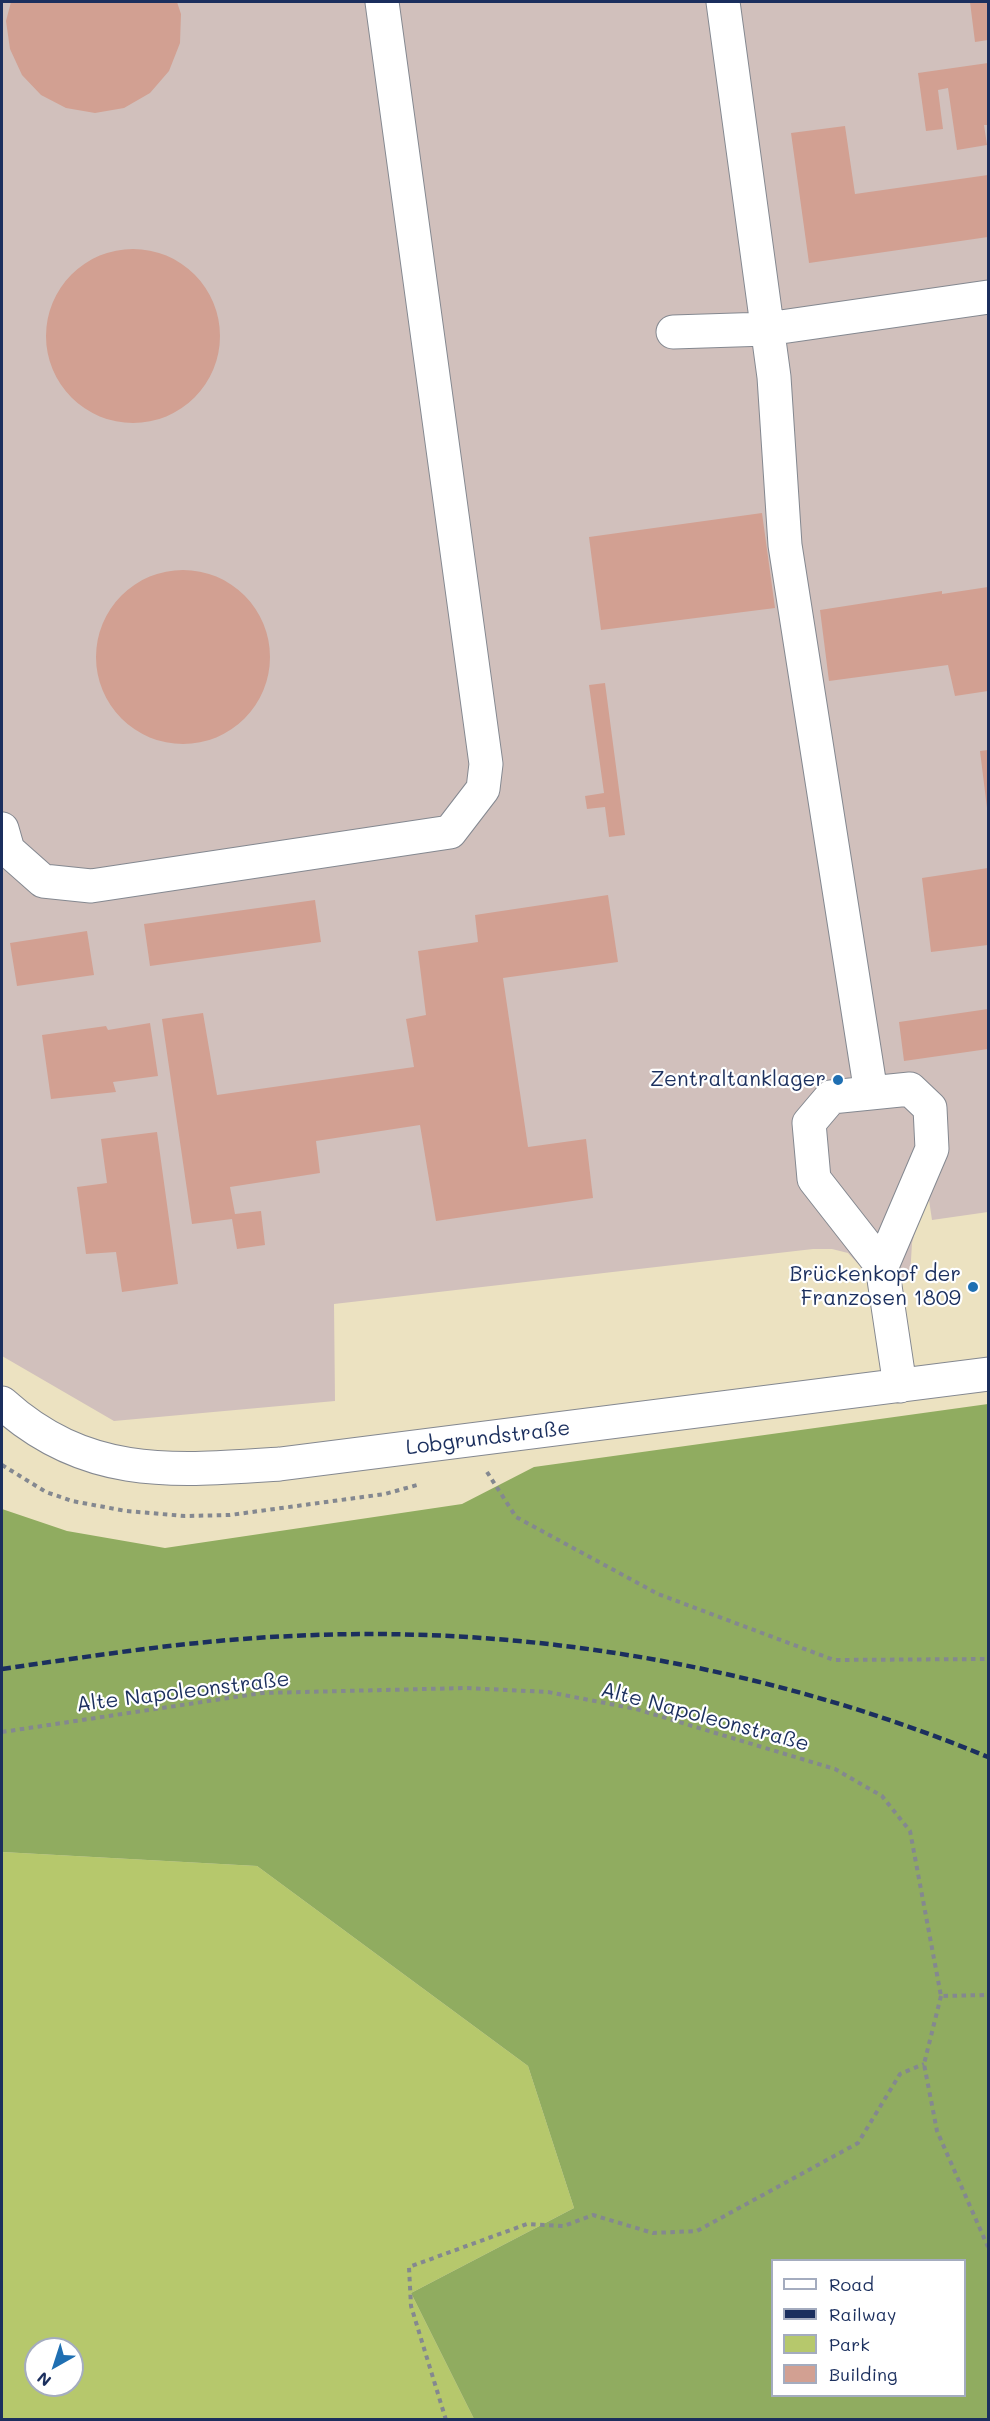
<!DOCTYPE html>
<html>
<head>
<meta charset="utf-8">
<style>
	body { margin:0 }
	#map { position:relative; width:990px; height:2421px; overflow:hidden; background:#ece2c1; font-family:Mali,sans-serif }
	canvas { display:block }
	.frame { position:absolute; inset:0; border:3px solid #1b2f5e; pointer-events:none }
	.legend { position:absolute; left:771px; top:2259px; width:195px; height:138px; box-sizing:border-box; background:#fff; border:2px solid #a4acbf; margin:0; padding:8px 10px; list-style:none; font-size:18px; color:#1b2f5e }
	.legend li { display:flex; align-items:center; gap:12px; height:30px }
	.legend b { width:30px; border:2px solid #a4acbf }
	.north { position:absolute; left:24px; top:2337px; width:60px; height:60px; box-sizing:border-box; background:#fff; border:2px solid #a4acbf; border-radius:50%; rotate:219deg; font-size:16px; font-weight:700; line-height:24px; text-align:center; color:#1b2f5e }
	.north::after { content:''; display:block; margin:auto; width:21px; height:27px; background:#1f6fb2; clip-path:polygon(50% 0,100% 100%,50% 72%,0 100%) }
</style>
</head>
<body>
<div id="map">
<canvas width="990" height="2421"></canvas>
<div class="frame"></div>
<ul class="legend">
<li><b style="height:8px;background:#fff"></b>Road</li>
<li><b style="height:8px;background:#1b2f5e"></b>Railway</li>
<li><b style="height:16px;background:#b6c86c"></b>Park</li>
<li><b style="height:16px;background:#d2a092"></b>Building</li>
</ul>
<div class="north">N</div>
</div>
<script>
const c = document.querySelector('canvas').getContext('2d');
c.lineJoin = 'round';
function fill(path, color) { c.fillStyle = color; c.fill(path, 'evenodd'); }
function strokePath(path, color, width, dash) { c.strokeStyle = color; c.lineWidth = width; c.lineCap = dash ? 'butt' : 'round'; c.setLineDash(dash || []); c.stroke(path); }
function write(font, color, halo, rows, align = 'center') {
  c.font = font + ' Mali,sans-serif'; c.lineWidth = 4.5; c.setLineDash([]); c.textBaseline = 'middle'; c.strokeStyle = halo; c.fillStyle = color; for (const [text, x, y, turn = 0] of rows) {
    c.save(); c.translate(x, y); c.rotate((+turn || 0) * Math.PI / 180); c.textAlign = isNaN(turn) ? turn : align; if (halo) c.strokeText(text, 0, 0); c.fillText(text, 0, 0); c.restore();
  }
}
fill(new Path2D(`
	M2,2h986v1210l-56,8 -3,-20 -11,21 -6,22 -2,34 -42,6 -8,-17 -12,-13 -16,-4h-19l-479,55 1,97 -221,20 -112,-65z`), '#d1c0bc');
fill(new Path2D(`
	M2,1852l255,14 271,200 46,142 -163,85 63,126h-472zM36,2349h36v36h-36z`), '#b6c86c');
fill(new Path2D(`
	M988,1404v1015h-514l-63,-126 163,-85 -46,-142 -271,-200 -255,-14v-343l65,22 98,17 297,-44 72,-37zM772,2260h192v136h-192z`), '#90ac60');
fill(new Path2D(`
	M11,2h166l4,12 -1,29 -11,28 -19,22 -26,15 -29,5 -29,-5 -25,-13 -19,-20 -12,-26 -4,-28z
	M970,2h18v38l-13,2z
	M988,63v62h-4l3,20 -30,5 -9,-62 -10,2 5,39 -17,2 -8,-58z
	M845,126l10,68 133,-19v62l-179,26 -18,-130z
	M46 336a87 87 0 1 1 174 0a87 87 0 1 1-174 0Z
	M762,513l13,95 -174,22 -12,-93z
	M96 657a87 87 0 1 1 174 0a87 87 0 1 1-174 0Z
	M988,587v104l-33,5 -7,-31 -119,16 -9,-71 122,-19v3z
	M605,683l20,152 -16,2 -4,-30 -18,2 -2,-13 19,-3 -15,-108z
	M988,750v58h-1l-7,-57z
	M988,868v77l-57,7 -9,-74z
	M608,895l10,67 -115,16 25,169 58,-8 7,59 -157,23 -16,-96 -104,16 4,32 -90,14 5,27 26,-3 4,34 -28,4 -5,-30 -40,5 -30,-205 41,-6 14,82 197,-28 -8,-48 20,-4 -8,-64 60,-9 -3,-27z
	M315,900l6,42 -171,24 -6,-42z
	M87,931l7,44 -77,11 -7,-43z
	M988,1009v40l-84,12 -5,-39z
	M150,1023l8,53 -45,6 3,10 -65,7 -9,-64 64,-9 2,4z
	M157,1132l21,152 -56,8 -6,-40 -30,2 -9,-67 30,-4 -6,-44z`), '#d2a092');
const minor = new Path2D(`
	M723,2l51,375 11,168 86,548
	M673,332l94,-3 221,-32
	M2,829l6,21 35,31 48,5 359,-54 33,-43 3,-25 -104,-762
	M882,1266l50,-117 -2,-41 -20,-19 -79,8 -22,26 5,56 68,87 18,120
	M2,1403c85,77 172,68 278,61l708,-90`);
strokePath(minor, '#848890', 35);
strokePath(new Path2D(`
	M2,1465l44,27 26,9 54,10 59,5 45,-1 155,-21 32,-9
	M487,1472l29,45 142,77 176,66 154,-1
	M2,1732l260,-39 204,-5 82,4 88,17 199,60 47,27 28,35 31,165 47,-1
	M941,1996l-17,68 13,67 51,116
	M446,2420l-35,-114 -2,-39 118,-43 37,2 29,-11 60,18 44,-2 161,-88 42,-69 24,-10`), '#848890', 4, [4.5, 4.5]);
strokePath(minor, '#fff', 33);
strokePath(new Path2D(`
	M2,1669c96,-14 193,-29 290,-33 237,-12 478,31 696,121`), '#1b2f5e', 4.5, [9, 4.5]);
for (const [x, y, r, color] of [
	[838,1080,6,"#1f6fb2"],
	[973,1287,6,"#1f6fb2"]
]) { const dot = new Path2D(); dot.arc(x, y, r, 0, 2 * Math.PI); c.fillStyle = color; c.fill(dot); strokePath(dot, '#fff', 2); }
write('21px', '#1b2f5e', '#fff', [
	["Zentraltanklager",826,1080],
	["Brückenkopf der",961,1275],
	["Franzosen 1809",961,1299]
], 'right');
write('21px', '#1b2f5e', '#fff', [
	["Lobgrundstraße",488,1438,-7],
	["Alte Napoleonstraße",183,1692,-7],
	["Alte Napoleonstraße",705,1717,15]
]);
</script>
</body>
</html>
